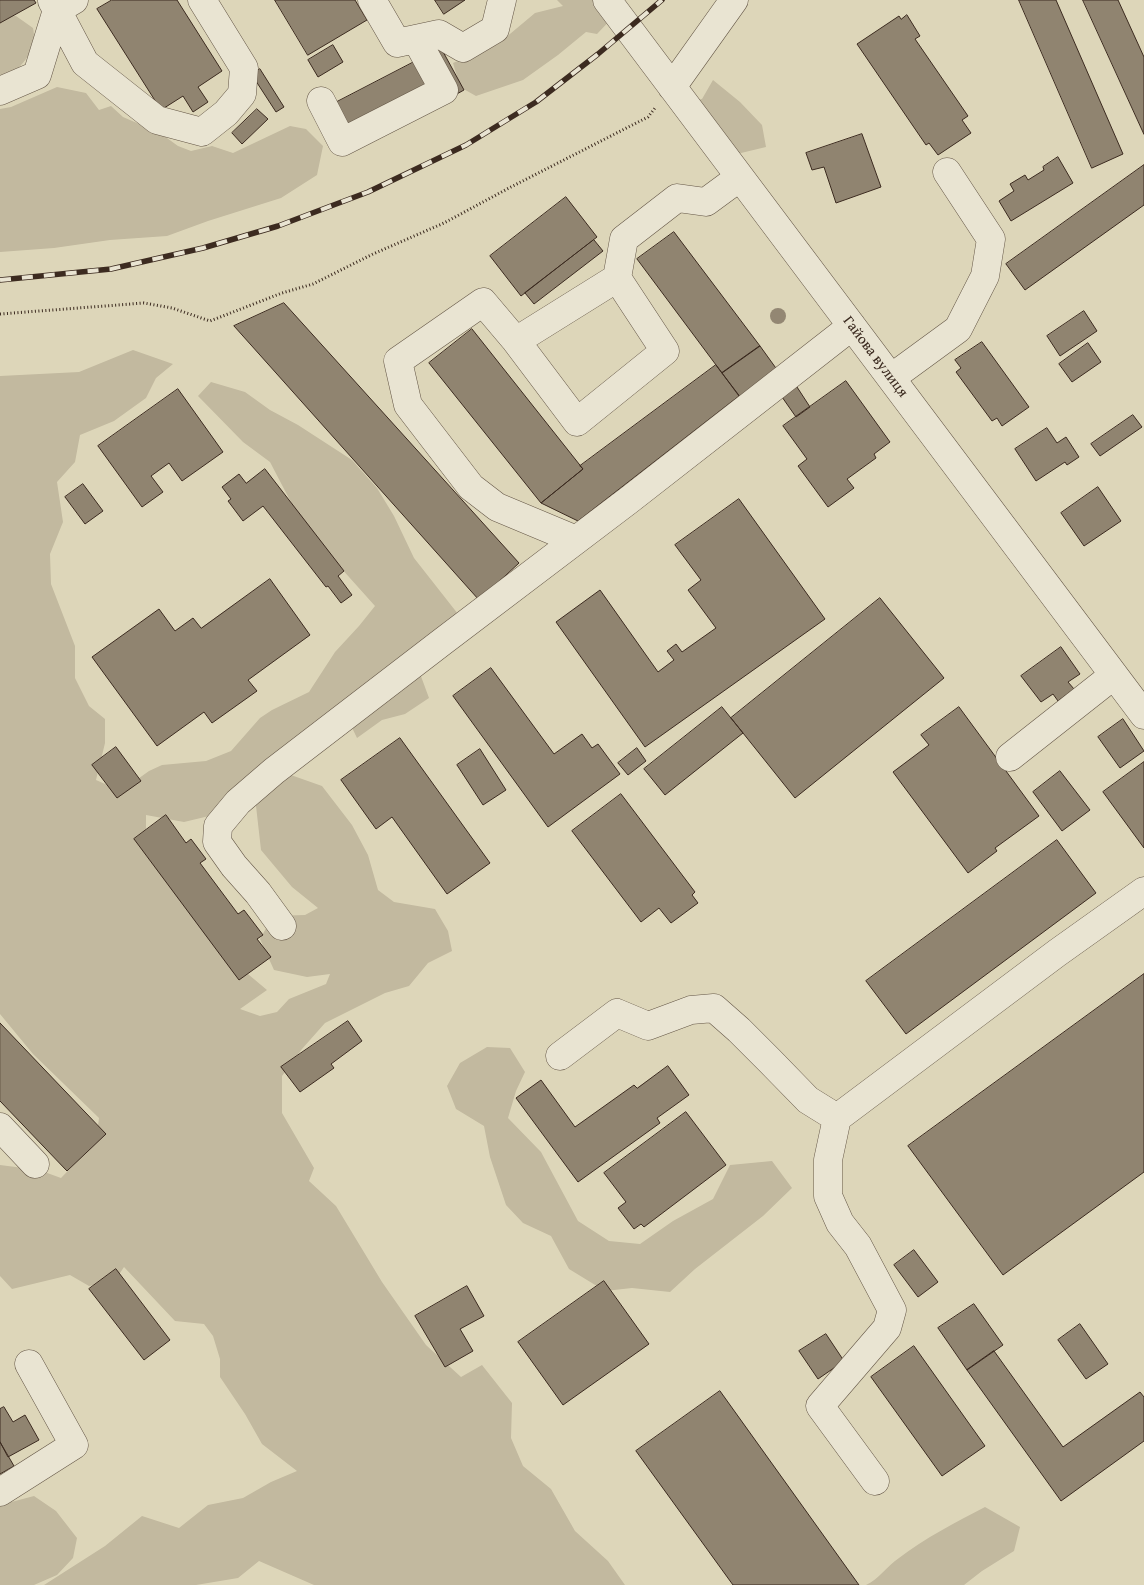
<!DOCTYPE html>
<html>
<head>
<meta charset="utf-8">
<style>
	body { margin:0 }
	canvas { display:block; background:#ddd6b9 }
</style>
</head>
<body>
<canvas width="1144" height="1585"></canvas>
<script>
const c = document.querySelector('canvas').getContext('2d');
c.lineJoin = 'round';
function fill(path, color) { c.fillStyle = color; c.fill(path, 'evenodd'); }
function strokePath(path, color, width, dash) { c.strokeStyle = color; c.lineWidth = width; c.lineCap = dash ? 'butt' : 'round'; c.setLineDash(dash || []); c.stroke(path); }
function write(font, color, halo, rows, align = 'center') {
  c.font = font + ' "Gentium Book Plus",serif'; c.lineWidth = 4; c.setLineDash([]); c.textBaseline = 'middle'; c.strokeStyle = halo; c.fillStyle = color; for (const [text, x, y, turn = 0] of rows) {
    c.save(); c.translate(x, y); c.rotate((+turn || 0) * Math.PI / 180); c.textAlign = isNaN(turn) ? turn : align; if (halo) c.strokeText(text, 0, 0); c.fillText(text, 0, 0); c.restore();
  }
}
fill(new Path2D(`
	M557,0h63l-3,13 -20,21 -11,-2 -28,23 -35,25 -47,16 -16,-9 -7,-24 45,-19 37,-31 28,-7z
	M0,15l16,1 17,12c4,16 -5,32 -18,43 -4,3 -10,4 -15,6z
	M713,80l27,22 22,23 4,22 -25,6h-19l-31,-52 11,-2z
	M57,87l29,6 13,17 12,-4 12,11 37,16 18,13 13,5 21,-5 21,7 57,-27 16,3 17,17 -6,29 -36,23 -73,23 -41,15 -57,4 -56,8 -54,4v-143l11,-2z
	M133,350l40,14 -17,14 -10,20 -32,23 -34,14 -5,27 -18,20 6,40 -13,32 1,30 24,62v32l14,28 16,13v24l-9,37 25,11 28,-20 13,-6 44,-4 25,-10 29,-33 12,-8 37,-18 26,-40 24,-26 16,-20 -43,-48 -25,-25 -37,-71 -27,-20 -45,-46 13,-14 34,10 25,18 28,15 54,35 25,28 17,28 20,42 44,56 -43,46 14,38 -24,16 -23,6 -25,18 -14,-29 -134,107 -25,6 -38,-7v41l23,12 61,91 37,31 -27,19 20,7 17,-4 12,-13 37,-15 4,-10 -23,3 -33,-7 -14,-31 13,-23 32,-1 13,-7 -26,-21 -31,-37 -6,-53 33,-23 34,12 30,39 16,30 10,35 16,12 41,7 13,22 4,20 -24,12 -19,23 -24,7 -60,30 -23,26 -20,27v37l32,55 -5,13 27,25 46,76 44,63 35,32 21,-12 30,38 -1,35 12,28 28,23 24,42 33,30 17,24h-311l-55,-24 -21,17 -42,7h-152l61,-39 37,-30 37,12 29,-23 35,-7 28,-16 26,-11 -35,-27 -17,-30 -25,-37v-18l-7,-23 -9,-12 -29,-3 -51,-54 -10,15 -25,4 -19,-11 -58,14 -12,-13v-111l39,5 22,8 35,-36 3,-24 -66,-64 -33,-40v-638l79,-4z
	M487,1047l23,1 15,24 -9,19 -8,27 33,34 37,69 31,20 31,3 33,-23 40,-22 17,-34 42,-4 20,27 -29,28 -68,53 -25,23 -38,-4 -27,3 -36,-22 -18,-33 -28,-13 -17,-18 -16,-48 -6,-31 -28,-17 -9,-23 13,-23z
	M34,1496l22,15 21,27 -4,20 -16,17 -23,10h-34v-80z
	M985,1507l35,20 -6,24 -32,20 -18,14h-98c13,-6 21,-19 33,-27 26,-20 57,-36 86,-51z`), '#c2b99f');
const building = new Path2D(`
	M0,0h34l2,3 -36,20z
	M112,0h65l45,71 -24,16 10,15 -15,10 -10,-16 -22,14 -64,-101z
	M275,0h80l12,20 -59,35z
	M435,0h30l-21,14z
	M1019,0h37l67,154 -31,14z
	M1083,0h35l26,57v77z
	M907,15l13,21 -5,3 53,77 -6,4 9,13 -33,22 -9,-12 -3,2 -69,-101 42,-28 2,3z
	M333,45l10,17 -25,15 -10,-17z
	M441,48l23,42 -9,5 -23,-42z
	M416,61l13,26 -80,42 -14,-26z
	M260,69l24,38 -8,5 -24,-37z
	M257,109l11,10 -26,25 -10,-11z
	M862,134l19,53 -45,16 -12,-36 -12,3 -6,-17z
	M1058,157l15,26 -62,38 -12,-20 15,-10 -4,-7 15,-9 3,5 16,-10 -1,-3z
	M1144,165v40l-119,85 -19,-26z
	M566,197l31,40 -76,59 -31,-40z
	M674,232l86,114 -38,27 -85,-114z
	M594,240l9,11 -69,53 -9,-11z
	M284,303l235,260 -40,37 -245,-274z
	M1084,311l13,20 -37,25 -13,-20z
	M472,329l111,140 -42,34 -112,-140z
	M982,342l47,65 -27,19 -5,-8 -5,3 -36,-49 5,-4 -6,-8z
	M1088,343l13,19 -29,20 -13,-18z
	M760,346l18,25 -37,27 -19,-25z
	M716,365l23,31 -161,125 -37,-18 42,-34 -3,-3z
	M846,381l44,61 -16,12 2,4 -29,21 7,9 -26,19 -30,-41 9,-7 -24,-33z
	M797,387l13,20 -14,10 -14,-20z
	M178,389l45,63 -41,29 -13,-18 -18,13 12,16 -21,15 -44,-61z
	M1133,415l9,12 -42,29 -9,-12z
	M1047,428l10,15 9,-6 13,20 -12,8 -2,-3 -29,19 -21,-32z
	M265,469l79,102 -6,5 14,19 -11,8 -13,-17 -2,1 -63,-81 -20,15 -15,-20 3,-2 -9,-12 17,-13 7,9z
	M83,484l20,27 -18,13 -20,-27z
	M1098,487l23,34 -37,25 -23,-33z
	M739,499l86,120 -180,128 -89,-125 44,-32 58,82 16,-12 -7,-9 9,-7 6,8 34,-24 -28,-38 13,-10 -26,-35z
	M270,579l40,56 -62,45 9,11 -45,32 -8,-11 -47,34 -65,-89 67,-48 16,22 18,-13 8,10z
	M880,598l64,80 -149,120 -64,-80z
	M1061,647l19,27 -12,8 6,7 -16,12 -5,-7 -12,8 -20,-26z
	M491,668l63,86 28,-20 10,14 6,-4 22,30 -72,53 -95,-131z
	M722,707l21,26 -78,62 -21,-26z
	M959,707l80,109 -44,32 2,3 -29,22 -75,-101 36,-27 -8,-10z
	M1123,719l21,32 -24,17 -22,-31z
	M400,738l90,125 -43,31 -55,-77 -16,12 -35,-49z
	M116,747l25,34 -24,17 -25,-33z
	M637,748l9,13 -18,14 -10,-12z
	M480,749l26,41 -23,15 -26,-40z
	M1144,762v86l-41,-56z
	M1060,771l30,39 -28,21 -29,-39z
	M621,794l74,98 -3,3 6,8 -27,20 -12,-15 -18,14 -69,-91z
	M166,815l20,28 5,-4 15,20 -6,4 38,51 6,-4 19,25 -6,4 14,18 -32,23 -105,-141z
	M1057,840l39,53 -190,141 -40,-53z
	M1144,974v198l-141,103 -95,-129z
	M348,1021l14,20 -31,23 3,4 -34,24 -19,-25z
	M0,1023l106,111 -39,37 -67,-70z
	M668,1066l21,29 -32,23 3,5 -82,59 -62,-84 25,-18 34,47 59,-42 3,3z
	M686,1112l40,53 -82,62 -3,-3 -7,5 -16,-21 8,-6 -22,-29z
	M914,1250l24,32 -20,15 -24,-32z
	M116,1269l54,71 -26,20 -55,-71z
	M604,1281l45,63 -86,61 -45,-63z
	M467,1286l17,30 -24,13 13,22 -28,16 -30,-51z
	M974,1304l29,41 -36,25 -29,-42z
	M1080,1324l28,40 -22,15 -28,-39z
	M826,1334l18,27 -26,18 -19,-28z
	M914,1346l71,100 -43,30 -71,-99z
	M994,1351l69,96 77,-55 4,5v44l-83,60 -94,-131z
	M720,1391l139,194h-126l-97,-134z
	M4,1407l9,15 12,-7 14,25 -31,17 -8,-15v-33z
	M0,1442l14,24 -14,8z`);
fill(building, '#908470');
strokePath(building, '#3c2b20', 1);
const minor = new Path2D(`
	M74,0l-17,10 28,53 72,57 45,12 24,-19 16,-19 2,-26 -42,-68
	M372,0l25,43 42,-9 24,14 32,-19 7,-29
	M607,0l537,715
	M672,87l62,-87
	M0,91l37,-16 20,-65 -5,-9
	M321,101l21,41 102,-52 -28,-51
	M617,278l-101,63 61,81 88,-71 -48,-73 7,-39 53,-41 29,4 34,-25
	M516,341l-33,-39 -85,59 10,44 63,82 26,20 79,33
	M891,378l67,-49 27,-53 6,-37 -44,-67
	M1010,757l104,-82
	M282,926l-24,-33 -24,-27 -17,-24 1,-16 20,-24 36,-31 168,-129 187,-142 223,-174
	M560,1056l57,-43 31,13 43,-16 23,-2 25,22 31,31 38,39 29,18 220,-165 87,-62
	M837,1118l-9,42v36l12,27 18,23 34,64 -5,18 -67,78 55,75
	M0,1127l35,37
	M0,1492l74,-47 -45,-81`);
strokePath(minor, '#645646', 29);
strokePath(new Path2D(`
	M0,314l144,-11 28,5 38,13 72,-28 31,-9 60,-30 71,-31 65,-35 139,-71 7,-9`), '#3c2b20', 3, [1, 2.5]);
strokePath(minor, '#e9e4d2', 28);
const rail = new Path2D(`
	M0,280l111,-11 92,-21 75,-22 90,-34 98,-47 70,-43 62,-48 64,-54`);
strokePath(rail, '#3c2b20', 5.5);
strokePath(rail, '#e9e4d2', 4, [11]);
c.fillStyle = '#938773';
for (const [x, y] of [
	[778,316]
]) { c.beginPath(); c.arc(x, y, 8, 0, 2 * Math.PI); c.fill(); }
write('15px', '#3c2b20', '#e9e4d2', [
	["Гайова вулиця",875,357,53]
]);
</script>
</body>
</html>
